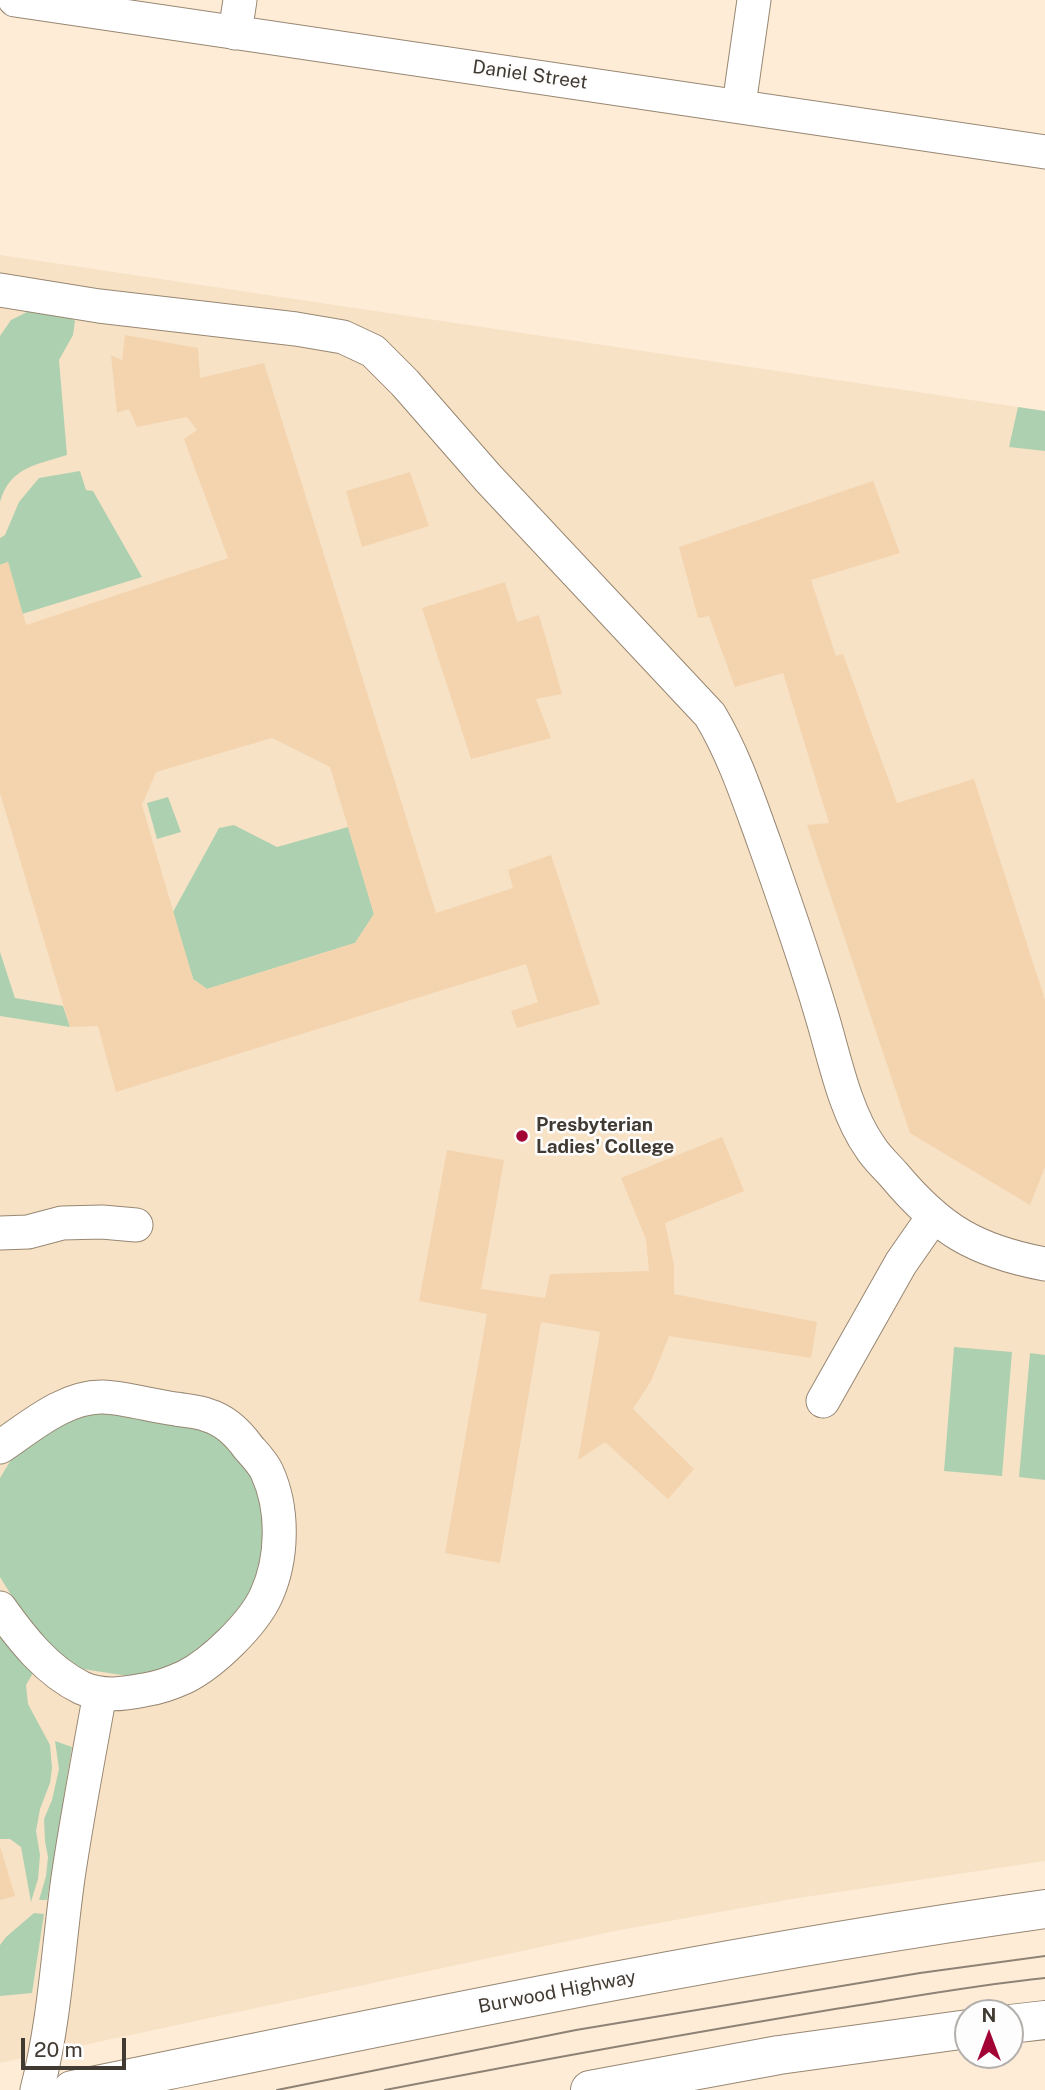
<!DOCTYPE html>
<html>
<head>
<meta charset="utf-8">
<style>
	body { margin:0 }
	#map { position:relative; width:1045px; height:2090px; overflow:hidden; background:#feecd7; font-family:"Public Sans",sans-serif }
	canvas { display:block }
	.north { position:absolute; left:954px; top:1999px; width:70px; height:70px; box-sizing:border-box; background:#fdfdfd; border:2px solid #b2afac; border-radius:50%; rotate:0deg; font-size:19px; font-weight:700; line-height:28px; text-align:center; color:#413a32 }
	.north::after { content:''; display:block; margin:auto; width:24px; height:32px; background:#a30436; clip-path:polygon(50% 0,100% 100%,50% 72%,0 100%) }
	.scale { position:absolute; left:21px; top:2038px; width:105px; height:32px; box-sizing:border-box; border:4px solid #413a32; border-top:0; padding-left:9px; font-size:21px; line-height:24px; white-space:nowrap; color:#413a32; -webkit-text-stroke:5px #fdfdfd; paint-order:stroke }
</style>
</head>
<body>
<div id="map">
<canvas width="1045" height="2090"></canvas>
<div class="north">N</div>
<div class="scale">20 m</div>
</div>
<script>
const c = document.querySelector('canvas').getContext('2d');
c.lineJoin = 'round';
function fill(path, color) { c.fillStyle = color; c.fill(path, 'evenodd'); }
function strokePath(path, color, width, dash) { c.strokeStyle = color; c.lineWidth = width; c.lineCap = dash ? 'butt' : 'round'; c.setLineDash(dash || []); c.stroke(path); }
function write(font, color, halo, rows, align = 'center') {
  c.font = font + ' "Public Sans",sans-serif'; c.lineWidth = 5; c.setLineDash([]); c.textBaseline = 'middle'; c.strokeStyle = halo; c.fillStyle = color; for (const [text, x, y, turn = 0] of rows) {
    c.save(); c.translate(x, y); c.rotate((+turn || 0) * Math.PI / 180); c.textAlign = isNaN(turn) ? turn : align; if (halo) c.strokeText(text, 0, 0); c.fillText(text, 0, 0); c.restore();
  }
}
fill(new Path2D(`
	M0,255l1045,156v1450l-253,38 -172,31 -620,133z`), '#f8e2c6');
fill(new Path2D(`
	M29,311l36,2 10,8 -2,14 -14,25 8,95c-31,10 -57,12 -67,47v-166l11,-16z
	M1018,407l27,4v40l-36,-4z
	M80,471l6,19 7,1 49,86 -120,37 -14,-52 -8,3v-27l5,-3 14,-33 20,-24z
	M168,797l13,35 -24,7 -10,-36z
	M234,825l43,22 71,-20 26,87 -19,29 -148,46 -14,-10 -20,-67 46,-84z
	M0,952l15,46 48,8 7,21 -70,-11z
	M954,1347l58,5 -10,124 -58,-5z
	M1030,1353l15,2v125l-26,-3z
	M95,1405l115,23 29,20 25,49 -2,72 -21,43 -39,39 -61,27 -65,-10 -39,-31 -37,-60v-99l19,-31z
	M0,1629l35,41 -9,15 2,19 22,41 2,23 -2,15 -10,26 -4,22 4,24 -2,24 -7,23 -10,-55 -11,-8h-10z
	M55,1741l17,6 -25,153h-8l7,-24 2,-19 -3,-16 -1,-22 8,-19 7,-31z
	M34,1913l10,1 -12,79 -32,3v-51l6,-8z`), '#add1b0');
fill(new Path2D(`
	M125,335l73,13 2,30 64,-15 172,550 77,-25 -5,-18 43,-15 49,149 -83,24 -6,-17 27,-9 -12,-38 -410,128 -18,-66 -28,1 -70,-234v-228l8,-3 18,63 202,-67 -44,-119 13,-9 -10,-13 -50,10 -8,-18 -12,4 -6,-58 11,5zM272,738l58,29 44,147 -19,29 -148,46 -14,-10 -51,-174 14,-33z
	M410,472l19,54 -67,21 -16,-56z
	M873,481l27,72 -89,27 25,76 7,-2 54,149 77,-24 71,221v167l-15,38 -120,-72 -103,-308 22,-2 -46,-150 -48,14 -26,-71 -11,2 -19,-71z
	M505,582l12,40 22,-7 23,79 -26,5 15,39 -80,21 -49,-151z
	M722,1137l22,54 -79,32 9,42v29l143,28 -6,36 -142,-22 -18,45 -18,28 61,60 -26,30 -63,-57 -27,18 22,-128 -59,-10 -41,241 -55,-10 42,-239 -68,-13 28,-151 57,10 -23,129 64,9 5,-24 99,-3 -3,-32 -25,-61z
	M0,1846l15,50 -15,4z`), '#f3d4ae');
const minor = new Path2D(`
	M15,0l1030,152
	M235,33l5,-33
	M739,105l15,-105
	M0,290l99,16 197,23 47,8 30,14 32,32 83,95 222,237c24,40 38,83 54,127 20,57 40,113 57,171 13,42 23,97 49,134 6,10 16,19 24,28 45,54 81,76 151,89
	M0,1233l28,-1 34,-9 40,-1 34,3
	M823,1401l78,-138 32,-46
	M0,1447c30,-20 65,-51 103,-50 24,1 49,9 73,12 10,2 22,2 31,6 17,5 31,18 41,32 7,8 15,16 19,25 17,37 16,87 -1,124 -13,28 -53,67 -81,81 -13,6 -27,11 -41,13 -20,4 -42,7 -62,-2 -35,-17 -60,-49 -82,-80
	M37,2090c18,-69 21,-141 31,-212 9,-62 21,-123 32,-185`);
const highway = new Path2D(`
	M1010,2024l35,-4
	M72,2090c323,-66 646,-135 973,-181
	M590,2090l189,-35 189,-26`);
strokePath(minor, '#978773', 35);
strokePath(highway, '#978773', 40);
strokePath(minor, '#fff', 33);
strokePath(highway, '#fff', 38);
strokePath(new Path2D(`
	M277,2090l299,-60 344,-57 125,-17
	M385,2090c150,-29 299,-56 450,-81 70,-11 140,-24 210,-31`), '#8e8275', 2);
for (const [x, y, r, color] of [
	[522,1136,7,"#a30436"]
]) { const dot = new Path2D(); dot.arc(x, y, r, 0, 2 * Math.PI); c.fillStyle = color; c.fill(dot); strokePath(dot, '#fdfdfd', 2.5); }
write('19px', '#413a32', '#fdfdfd', [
	["Daniel Street",530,75,8],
	["Burwood Highway",557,1992,-11]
]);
write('bold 19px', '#413a32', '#fdfdfd', [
	["Presbyterian",536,1125],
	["Ladies' College",536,1147]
], 'left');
</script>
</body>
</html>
